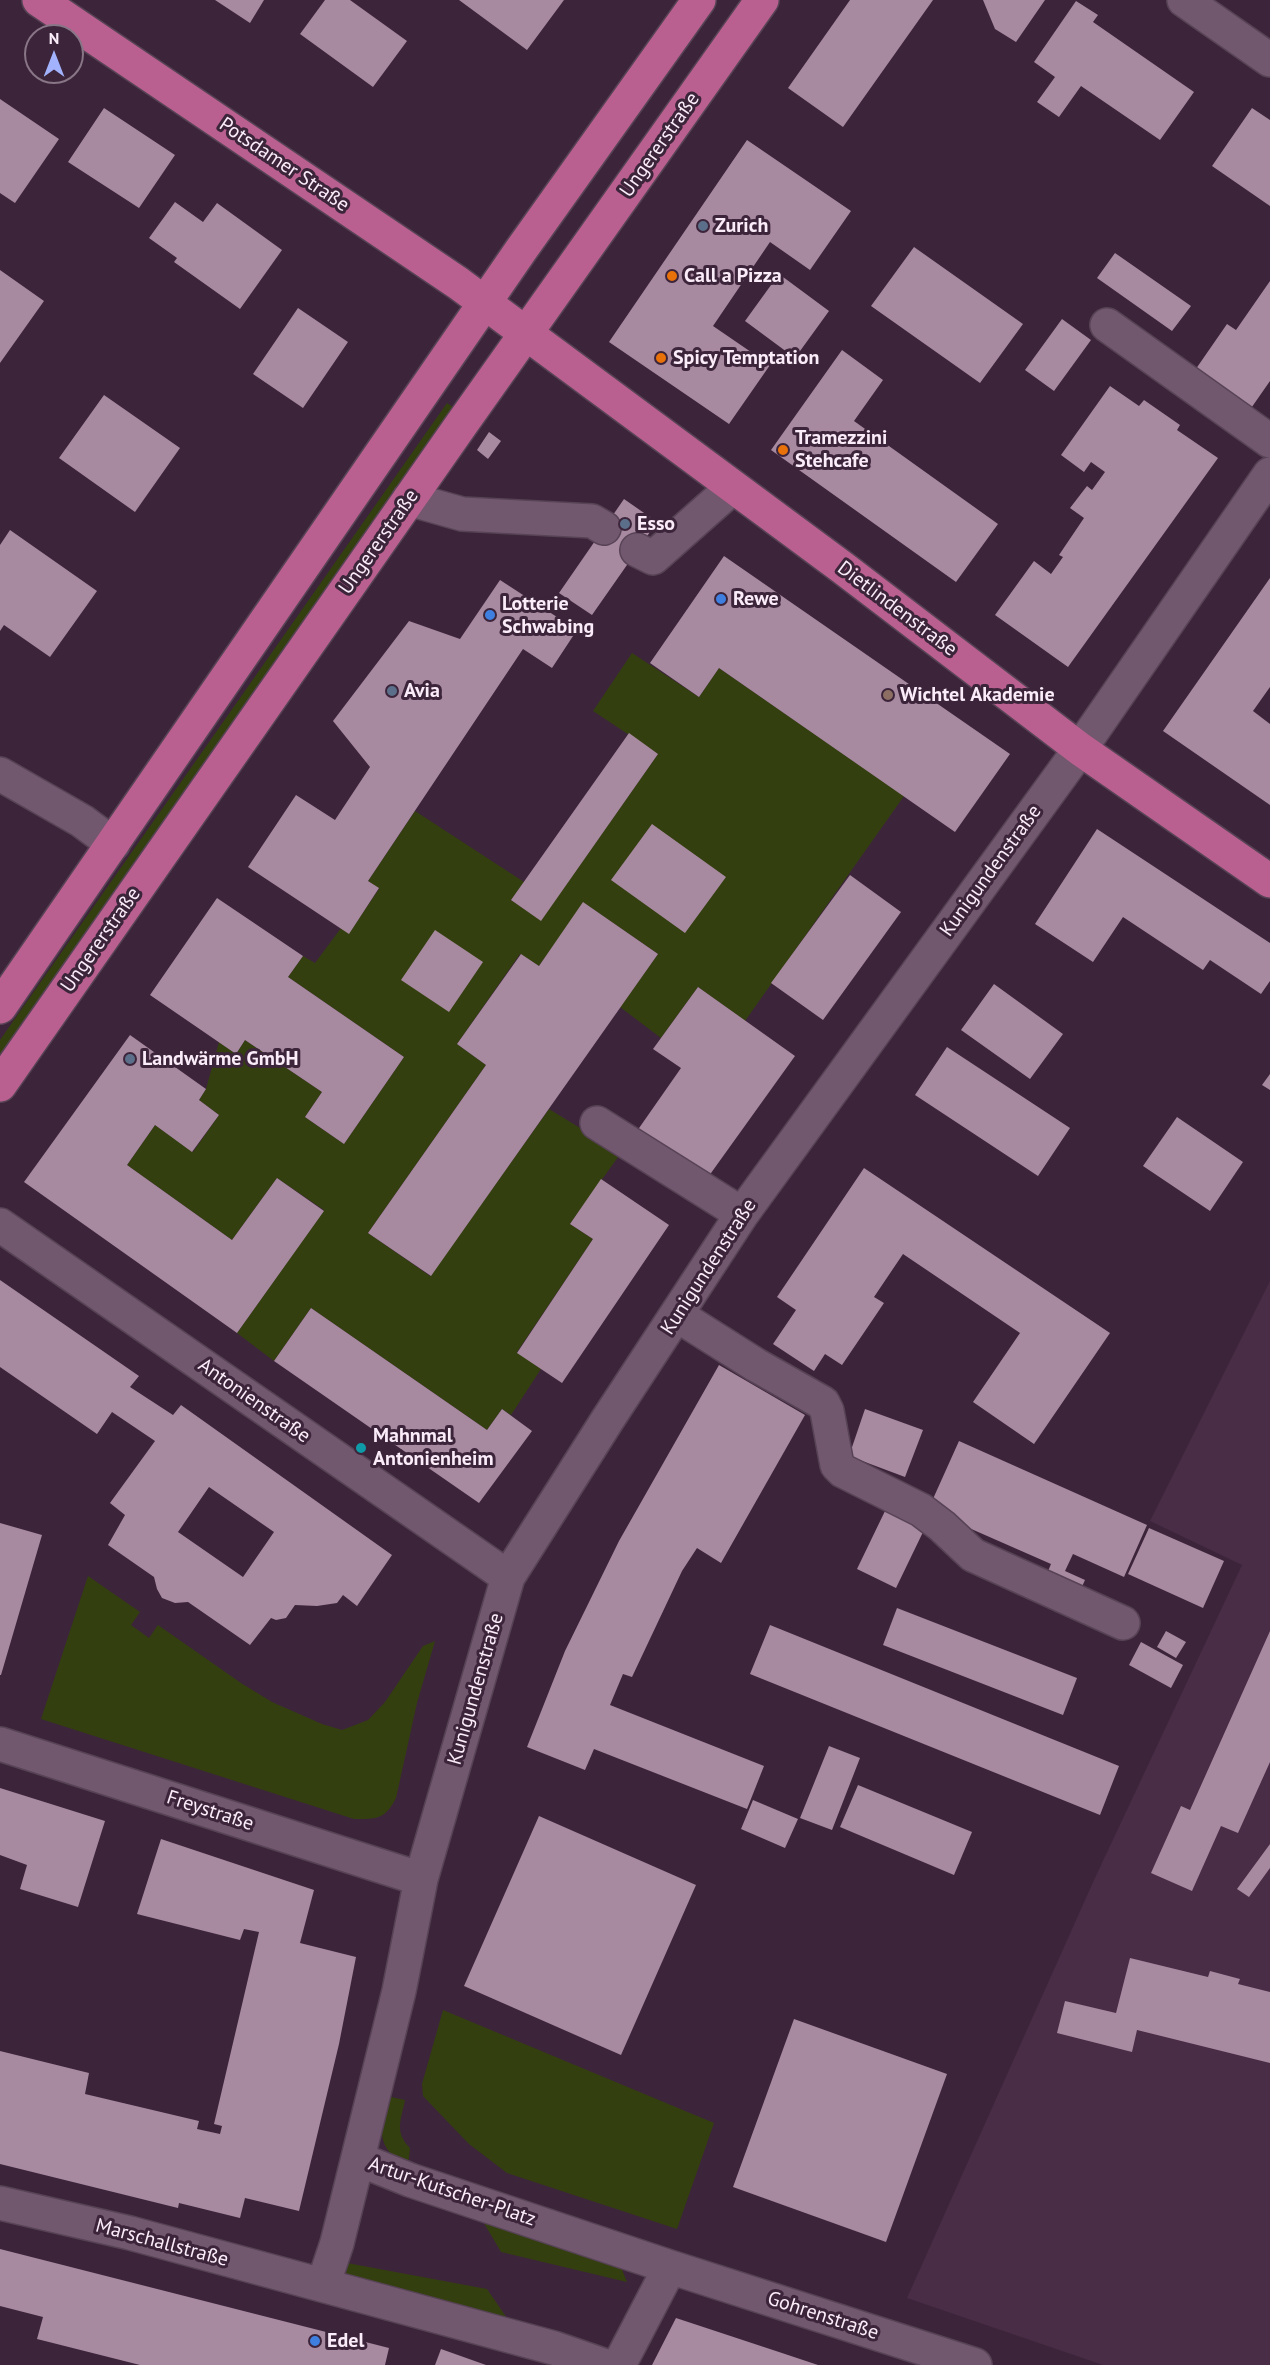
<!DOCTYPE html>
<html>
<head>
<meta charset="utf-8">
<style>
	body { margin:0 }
	#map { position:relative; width:1270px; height:2365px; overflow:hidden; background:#3c253a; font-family:"PT Sans",sans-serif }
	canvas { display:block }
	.north { position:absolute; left:24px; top:24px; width:60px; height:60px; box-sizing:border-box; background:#3c253a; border:2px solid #887586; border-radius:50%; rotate:0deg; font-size:16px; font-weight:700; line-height:24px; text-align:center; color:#fbecf9 }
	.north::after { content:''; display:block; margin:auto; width:21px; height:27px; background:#a2b2fd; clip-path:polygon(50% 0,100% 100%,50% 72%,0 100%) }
</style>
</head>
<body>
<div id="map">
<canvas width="1270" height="2365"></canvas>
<div class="north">N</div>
</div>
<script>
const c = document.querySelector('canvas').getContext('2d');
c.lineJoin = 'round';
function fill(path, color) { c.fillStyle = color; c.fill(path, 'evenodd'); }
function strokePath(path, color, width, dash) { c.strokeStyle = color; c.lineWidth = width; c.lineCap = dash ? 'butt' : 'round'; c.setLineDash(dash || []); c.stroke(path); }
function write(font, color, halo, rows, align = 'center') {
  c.font = font + ' "PT Sans",sans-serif'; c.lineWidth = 6; c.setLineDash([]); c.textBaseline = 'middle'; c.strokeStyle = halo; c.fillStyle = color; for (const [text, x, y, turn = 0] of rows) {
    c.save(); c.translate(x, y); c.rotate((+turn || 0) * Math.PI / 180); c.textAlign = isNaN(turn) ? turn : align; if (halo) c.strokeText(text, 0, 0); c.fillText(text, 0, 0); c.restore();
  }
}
fill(new Path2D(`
	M1270,1281v1084h-167l-196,-67 187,-418 148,-315 -92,-44z`), '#492c46');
fill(new Path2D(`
	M447,403l9,6 -456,648v-17z
	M632,653l67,44 20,-29 185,128 -159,225 -47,-34 -37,51 -41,-31 38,-53 -74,-51 -45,63 -19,-12 -63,90 29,21 -118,168 62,43 119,-167 72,44 -51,71 23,15 -76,113 24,17 -30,46 -9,-6 -15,21 -176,-122 -37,53 -37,-28 87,-123 -47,-32 -45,62 -105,-75 28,-40 38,27 26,-37 -20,-15 7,-11 13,-47 17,12 9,-14 77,52 -17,25 39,27 60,-87 -116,-80 15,-21 12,7 26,-35 8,5 30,-44 -11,-8 47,-70 109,71 -13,18 30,20 117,-166 -65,-43z
	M88,1576l52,36 -9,13 18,13 9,-13 83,58 31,19 50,22 20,6 26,-10 17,-18 38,-56 12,-5 -18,62 -21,95c-11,22 -20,21 -42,21l-313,-100z
	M443,2010l271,113 -37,106 -170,-56 -38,-29 -46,-48 -1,-12z
	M386,2096l19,4c-4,20 -11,32 5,48l-2,19c-34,-21 -27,-36 -22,-71z
	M481,2218l140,49 6,15 -126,-30z
	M347,2263l140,26 22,32 -163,-45z`), '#343f10');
fill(new Path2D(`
	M215,0h49l-14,23z
	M325,0h25l57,41 -34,46 -73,-53z
	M459,0h105l-37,50z
	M850,0h83l-90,127 -55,-39z
	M983,0h62l-29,42 -21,-13z
	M1076,1l22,14 -5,7 101,70 -34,48 -79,-54 -22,31 -22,-15 18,-25 -21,-15z
	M0,99l59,40 -44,64 -15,-10z
	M104,108l71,47 -36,53 -71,-46z
	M1252,108l18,12v86l-58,-40z
	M747,140l104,71 -41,59 -40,-28 -57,84 57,39 -41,59 -120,-82z
	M175,202l28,20 14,-19 65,47 -42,59 -66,-47 3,-4 -28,-20z
	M914,247l109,77 -43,59 -109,-77z
	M1115,253l76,53 -19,25 -75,-53z
	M0,270l44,31 -44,62z
	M779,274l50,37 -34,47 -50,-37z
	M1270,281v100l-23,33 -56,-38 36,-52 9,6z
	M298,308l50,34 -45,66 -50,-34z
	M1062,319l29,21 -37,51 -29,-21z
	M842,350l41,30 -29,41 144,103 -42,58 -185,-132z
	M1110,386l29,20 5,-6 36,25 -3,5 41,28 -150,209 -73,-52 39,-54 17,13 12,-17 -4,-2 25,-37 -14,-10 17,-22 5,4 13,-18 -14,-10 -7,10 -23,-17z
	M104,395l76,53 -45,64 -76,-54z
	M489,432l12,9 -13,18 -11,-9z
	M624,499l33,23 -65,93 -33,-22z
	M10,530l87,61 -47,66 -46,-32 -4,6v-86z
	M724,556l286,198 -55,78 -236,-164 -20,29 -49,-34z
	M1270,578v109l-17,24 17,13v81l-107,-74z
	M500,580l77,50 -25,38 -29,-19 -155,232 11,7 -30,46 -101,-67 48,-72 39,25 35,-53 -37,-46 76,-100 51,18z
	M629,733l29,21 -117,167 -30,-21z
	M652,824l74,53 -41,56 -74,-53z
	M1097,829l173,114v38l-9,13 -51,-34 -7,10 -80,-53 -30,45 -58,-38z
	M850,875l51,37 -78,108 -52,-37z
	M217,898l86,58 -15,21 116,80 -60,87 -39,-27 17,-25 -77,-52 -9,14 -86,-59z
	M583,902l75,52 -227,322 -63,-43 118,-168 -29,-21 64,-90 18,12z
	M435,930l48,32 -34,50 -48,-32z
	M994,984l69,50 -33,45 -69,-49z
	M698,987l97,69 -89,124 -69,-49 44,-63 -28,-19z
	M130,1035l76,54 -7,11 20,15 -27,37 -37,-27 -28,40 105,75 45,-62 47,33 -87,122 -213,-151z
	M947,1047l123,81 -32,48 -123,-81z
	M1270,1074v16l-8,-5z
	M1177,1117l66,45 -33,49 -67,-45z
	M864,1168l246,165 -76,111 -61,-42 47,-69 -117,-79 -29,43 10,6 -42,62 -17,-11 -11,17 -41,-27 23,-34 -19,-13z
	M601,1179l68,46 -107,158 -45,-30 76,-114 -23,-15z
	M0,1280l139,96 -9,11 43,28 8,-10 211,150 -35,51 -14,-11 -6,8 -20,3 -22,-1 -9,13 -10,2 -5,-2 -21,27 -62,-43 -13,1 -13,-5 -5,-9 -3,-12 -46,-32 17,-30 -15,-12 45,-62 -43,-29 -15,22 -97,-67zM209,1487l65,45 -31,45 -65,-45z
	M311,1308l176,122 15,-21 30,22 -53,72 -205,-142z
	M719,1365l86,50 -84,148 -24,-15 -15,23 -50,106 -9,-3 -13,31 154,61 -17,43 -153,-60 -9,21 -58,-23 38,-96 54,-110z
	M865,1409l58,21 -18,47 -56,-21z
	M959,1441l188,84 -23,52 -51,-23 -8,17 20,9 -5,11 -34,-15 5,-12 -123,-54z
	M885,1511l39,19 -28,58 -39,-19z
	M0,1523l42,12 -41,140h-1z
	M1149,1528l75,33 -21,47 -75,-34z
	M897,1608l180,70 -14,37 -180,-70z
	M770,1625l349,141 -19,49 -350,-141z
	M1166,1631l20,11 -10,16 -19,-11z
	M1270,1631v131l-32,71 -17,-7 -29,65 -41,-18 30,-67 9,4z
	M1141,1642l42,23 -12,23 -42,-23z
	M829,1746l31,12 -28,72 -32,-12z
	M858,1785l114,47 -18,43 -114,-48z
	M0,1788l105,33 -27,86 -58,-18 7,-24 -27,-10z
	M753,1800l45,19 -13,29 -44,-19z
	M539,1816l157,69 -75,170 -157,-69z
	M161,1839l153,51 -14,53 56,14 -17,87 -40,167 -54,-13 -5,20 -61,-15 -1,5 -178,-44v-113l89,22 -4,21 114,27 -2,8 23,5 2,-8 -8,-2 45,-192 -15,-3 -4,11 -103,-26z
	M1270,1844v24l-21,29 -12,-8z
	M1130,1958l78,19 2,-6 30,8 -2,5 32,8v71l-133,-33 -5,22 -75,-19 8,-32 51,12z
	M794,2019l153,55 -61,168 -153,-55z
	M0,2249l389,99 -4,17h-245l-103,-26 6,-22 -43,-11z
	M676,2318l106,35 36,12h-166z
	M441,2349l45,16h-51z`), '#a789a0');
const minor = new Path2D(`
	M1184,0l86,60
	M1107,325l163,116
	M409,499l53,15 130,7 12,7
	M637,550l16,8 80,-71
	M0,774l82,47 31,23
	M597,1123l145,91
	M0,1225l508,352
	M677,1315l79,50 67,38 4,8 10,54 6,6 78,39 21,16 31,29 150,68
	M0,1744l421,135
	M358,2159l52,21 260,87 305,98
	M0,2203l130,30 424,115 49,17
	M323,2285l14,-42 62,-252 22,-112 87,-302 100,-158 134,-205 338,-465 190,-275
	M619,2365l51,-98`);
const major = new Path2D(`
	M39,0l419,283 385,285 237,181 190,132
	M0,1007l521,-757 178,-250
	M0,1085l461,-660 301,-425`);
strokePath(minor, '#574355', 36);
strokePath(major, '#574355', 36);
strokePath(minor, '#72586f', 33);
strokePath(major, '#ba6090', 33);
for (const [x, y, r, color] of [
	[703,226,6,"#5c6f8a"],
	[672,276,6,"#e8710a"],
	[661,358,6,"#e8710a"],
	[783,450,6,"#e8710a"],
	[625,524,6,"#5c6f8a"],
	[721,599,6,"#3f7fe0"],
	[490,615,6,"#3f7fe0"],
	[392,691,6,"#5c6f8a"],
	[888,695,6,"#8d6e63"],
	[130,1059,6,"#5c6f8a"],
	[361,1448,6,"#0f9aa8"],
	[315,2341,6,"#3f7fe0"]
]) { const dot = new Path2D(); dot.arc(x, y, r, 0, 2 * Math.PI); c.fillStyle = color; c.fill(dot); strokePath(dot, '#3c253a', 2); }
write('20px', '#fbecf9', '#3c253a', [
	["Ungererstraße",660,145,-55],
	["Potsdamer Straße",284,165,34],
	["Ungererstraße",379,542,-55],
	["Dietlindenstraße",897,609,37],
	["Kunigundenstraße",991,871,-54],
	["Ungererstraße",101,940,-55],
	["Kunigundenstraße",709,1267,-57],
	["Antonienstraße",254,1401,35],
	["Kunigundenstraße",476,1689,-74],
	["Freystraße",210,1811,18],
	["Artur-Kutscher-Platz",452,2192,19],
	["Marschallstraße",162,2243,15],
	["Gohrenstraße",823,2316,18]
]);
write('bold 20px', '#fbecf9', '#3c253a', [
	["Zurich",715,226],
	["Call a Pizza",684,276],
	["Spicy Temptation",673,358],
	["Tramezzini",795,438],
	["Stehcafe",795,461],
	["Esso",637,524],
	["Rewe",733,599],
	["Lotterie",502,604],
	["Schwabing",502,627],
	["Avia",404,691],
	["Wichtel Akademie",900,695],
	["Landwärme GmbH",142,1059],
	["Mahnmal",373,1436],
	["Antonienheim",373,1459],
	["Edel",327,2341]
], 'left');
</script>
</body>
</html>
